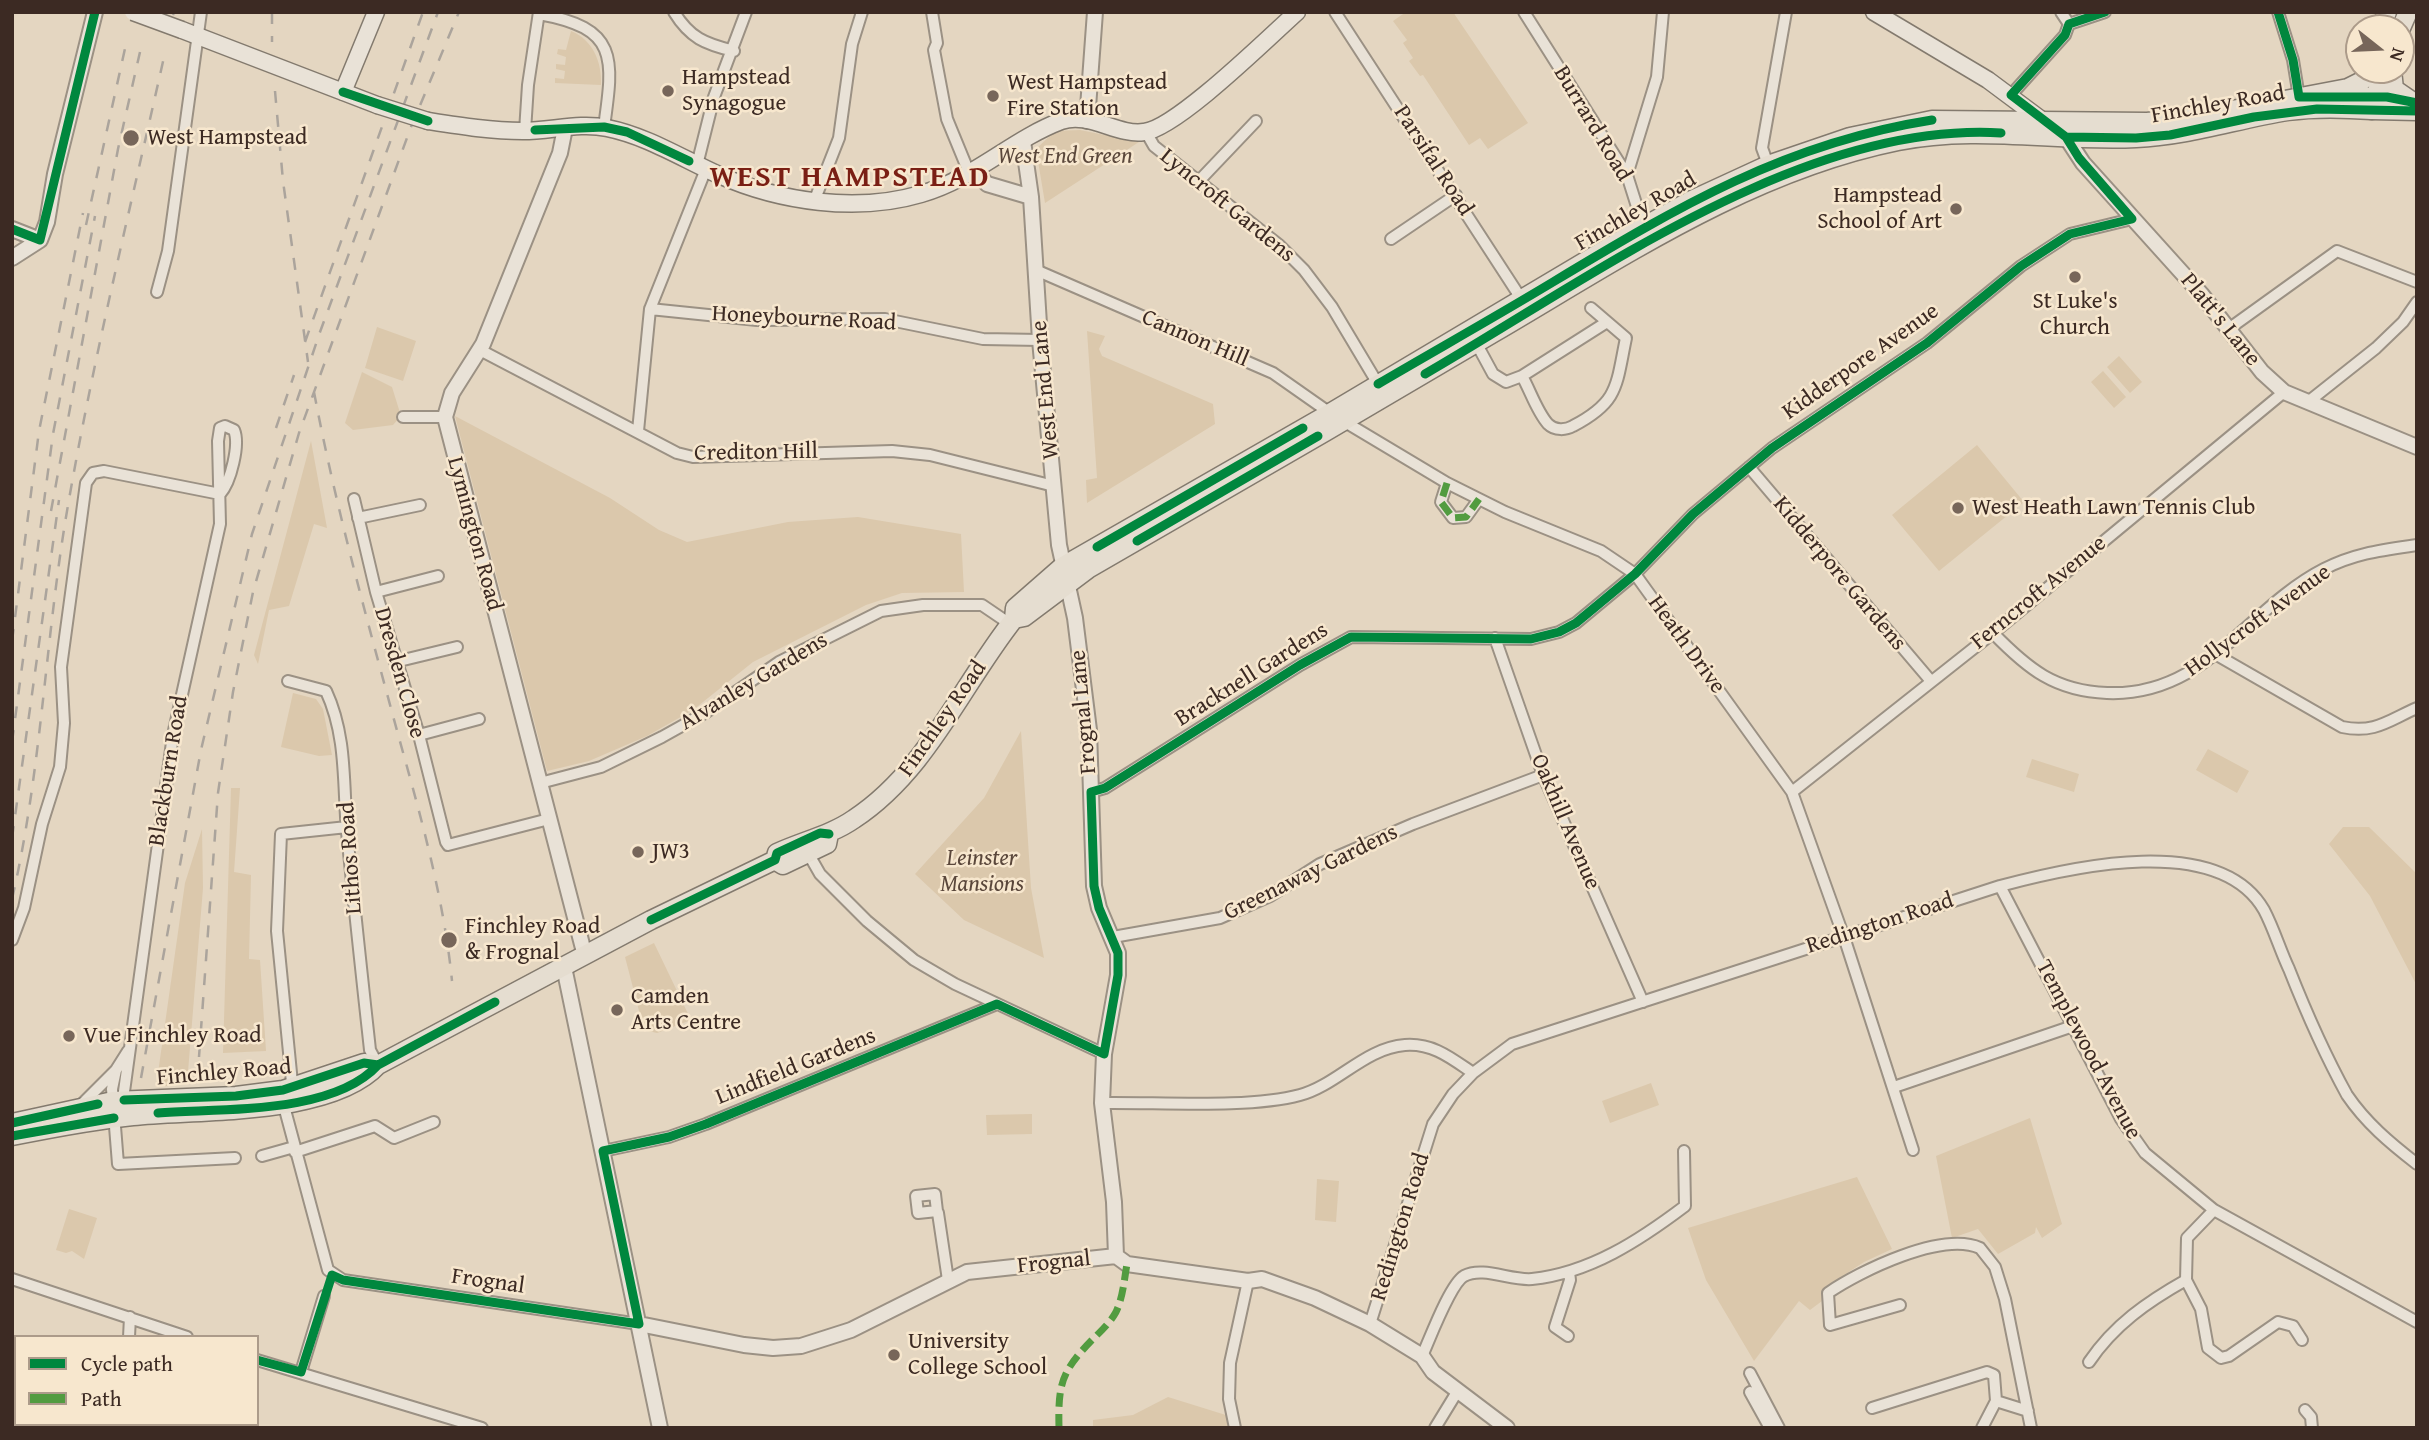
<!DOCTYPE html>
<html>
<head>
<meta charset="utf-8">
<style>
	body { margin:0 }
	#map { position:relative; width:2429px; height:1440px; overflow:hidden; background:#e4d6c1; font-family:"Gentium Book Plus",serif }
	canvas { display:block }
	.frame { position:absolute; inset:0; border:14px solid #3c2a23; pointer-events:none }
	.legend { position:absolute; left:14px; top:1335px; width:245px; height:91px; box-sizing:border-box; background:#f7e7ce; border:2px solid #ac9b8a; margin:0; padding:9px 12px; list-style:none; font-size:21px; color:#3c2a23 }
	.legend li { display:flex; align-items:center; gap:14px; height:35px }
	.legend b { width:35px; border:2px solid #ac9b8a }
	.north { position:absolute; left:2345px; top:14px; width:70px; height:70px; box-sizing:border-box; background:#f7e7ce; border:2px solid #ac9b8a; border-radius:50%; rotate:108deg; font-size:19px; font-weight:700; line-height:28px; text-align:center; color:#3c2a23 }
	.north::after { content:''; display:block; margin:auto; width:24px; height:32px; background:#77665a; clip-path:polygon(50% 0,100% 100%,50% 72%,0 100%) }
</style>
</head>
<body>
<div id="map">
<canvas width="2429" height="1440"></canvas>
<div class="frame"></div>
<ul class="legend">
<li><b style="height:9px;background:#00873e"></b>Cycle path</li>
<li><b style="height:9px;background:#529c40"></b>Path</li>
</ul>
<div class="north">N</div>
</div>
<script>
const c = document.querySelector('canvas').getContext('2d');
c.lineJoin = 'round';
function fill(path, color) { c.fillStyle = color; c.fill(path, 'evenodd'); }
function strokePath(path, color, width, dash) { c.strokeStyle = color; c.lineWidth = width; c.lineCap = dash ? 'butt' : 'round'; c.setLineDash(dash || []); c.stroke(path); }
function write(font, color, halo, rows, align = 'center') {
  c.font = font + ' "Gentium Book Plus",serif'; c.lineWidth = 5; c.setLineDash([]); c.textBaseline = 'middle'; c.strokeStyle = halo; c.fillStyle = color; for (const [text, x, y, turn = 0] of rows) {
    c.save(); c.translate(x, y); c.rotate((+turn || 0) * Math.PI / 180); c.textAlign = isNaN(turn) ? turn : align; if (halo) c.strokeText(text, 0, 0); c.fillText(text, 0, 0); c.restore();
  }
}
fill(new Path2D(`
	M1406,12h47l75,111 -40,26 -8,-11 -11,7 -46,-70 -3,1 -11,-15 4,-3 -10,-15 4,-3 -14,-19z
	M571,31c22,9 31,31 30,54l-46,-2v-5l9,1 1,-8 -9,-2v-5l9,1 1,-8 -9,-3 1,-5 8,1z
	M1080,130l59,12 -94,61 -9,-54 19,-18z
	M377,327l39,14 -13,40 -38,-13z
	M1087,331l18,5 -6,13 3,7 111,48 2,20 -128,79 -1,-23 11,-2z
	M2119,356l23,26 -12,11 -23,-26z
	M2103,371l23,26 -12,11 -23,-26z
	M362,372l30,15 9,29 -8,9 -40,5 -8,-7z
	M455,416l155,82 49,32 28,12 101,-20 70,-5 103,17 3,58 -62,1 -36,12 -113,57 -60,48 -46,26 -58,25 -42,10z
	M311,441l16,87 -13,-4 -25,82 -20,4 -11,54 -4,-9z
	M1977,445l47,57 -85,69 -47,-56z
	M293,693l23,6 7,10 9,46 -13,1 -38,-9z
	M1021,731l10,157 13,70 -80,-38 -49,-46 69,-76z
	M2208,749l41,22 -12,22 -41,-23z
	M2032,759l47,15 -5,18 -48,-15z
	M231,788h9l-6,84 17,3 -2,84 11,1 6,91 -43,2z
	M2343,827h26l48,47v112l-47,-90 -41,-52z
	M202,829l1,59 -16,196 -31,3 29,-204z
	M654,943l37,77 -34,13 -13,-3 -19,-73z
	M1651,1083l8,22 -49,18 -8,-22z
	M1032,1114v20l-45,1 -1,-20z
	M2030,1118l32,106 -20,14 -6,-11 -1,6 -37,21 -20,-25 -26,9 -16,-82z
	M1857,1177l35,72 -28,13 -32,21 -6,15 -16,12 -11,-9 -45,60 -48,-81 -18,-52z
	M1317,1179l22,2 -3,41 -21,-2z
	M69,1209l28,9 -13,41 -12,-8 -6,2 -10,-3z
	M1168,1397l61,19 -1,12h-135v-8l40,-5z`), '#dbc8ac');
const minor = new Path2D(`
	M674,12c16,26 31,32 60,39
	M932,12l5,31 -3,7 13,69 23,56
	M1335,12l189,291
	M1524,12l103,163 18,57
	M2061,12l8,12
	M2278,12l15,48 6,37
	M539,14c79,14 75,43 65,113
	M2069,24l36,-12
	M2011,95l54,-60 4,-11
	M525,131l3,-46 11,-73
	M1146,132l8,14 125,99 25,25 28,37 46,77
	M697,165l17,-68 32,-85
	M1769,167l-7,-19 24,-136
	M1627,175l30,-98 6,-65
	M1197,183l59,-62
	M815,199l24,-61 13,-94 10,-32
	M1391,239l65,-44
	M1038,271l235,102 57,40 117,70 58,29 96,39 34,23 157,218 53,148 68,210
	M157,292l11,-41 33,-239
	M650,309l107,11 128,-1 98,20 57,1
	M2230,328l107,-77 80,31
	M1474,339l19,35 13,8 16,-6 85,-54
	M480,350l197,103 16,4 199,-6 38,4 124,31
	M1522,376c8,14 15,36 26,48 7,7 18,6 25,2 46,-24 43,-40 53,-88l-35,-30
	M2308,402l68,-54 27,-26 14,-20
	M403,417h42
	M638,431l12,-122 56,-140
	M1749,467l181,213
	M1447,483l-6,19 12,16 13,-1 13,-18
	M354,499l22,93 43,143 27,107 2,3 101,-26
	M358,518l62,-13
	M376,592l62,-16
	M1993,633c35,36 62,58 114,60 99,4 139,-84 217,-124 31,-16 59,-19 93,-24
	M1495,638l48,137 100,227
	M2215,654l127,73c33,7 47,-7 75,-19
	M395,662l62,-15
	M288,681l38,10c21,45 17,93 21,141 7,73 15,145 23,218l8,15
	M419,735l60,-16
	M540,783l61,-16 61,-30 43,-24 74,-51 102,-51 42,-6h59l28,19
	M1091,792l14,-4 195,-123 51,-28 180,2 28,-7 17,-9 59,-49 58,-60 79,-66 155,-105 94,-77 49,-32 62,-15
	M1792,792l201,-159 291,-241
	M808,853l12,21 47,47 47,39 41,24 149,70
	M2000,886l121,233 24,34 69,57 203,112
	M1113,937l107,-19 50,-22 50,-32 93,-40 130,-49
	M12,940l12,-32 18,-84 18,-57 4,-44 -3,-56 25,-184 7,-10 11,-2 116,23
	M116,1070l-4,19 6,75 117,-6
	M1894,1087l179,-61
	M293,1093l-16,-162 4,-97 66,-7
	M1102,1103c56,-1 146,6 198,-8 37,-10 65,-47 105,-50 28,-2 46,13 68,28
	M122,1106l51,-371 47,-211 -2,-83 2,-13 5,-2 9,4c6,14 -3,52 -14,64
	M284,1106l44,164 15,10 296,44
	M79,1107l37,-37 12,-19
	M603,1151l66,-14 37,-13 291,-120
	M295,1152l80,-26 19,12 40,-16
	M262,1156l32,-9
	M2214,1210l-27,28 -1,42 15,29 7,39 13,10 8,-2 49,-34 15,4 9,14
	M937,1211l-19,2 -2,-17 19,-2 2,17 1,2 10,67
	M12,1279l175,58
	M1900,1305l-70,20 -2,-32c32,-22 114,-62 152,-45l15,19 10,32 26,129
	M1370,1324l63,-200 20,-30 20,-21 39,-29 488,-158c71,-19 219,-54 264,24 10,19 16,40 25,59 17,43 36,86 58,126 19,28 43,48 70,69
	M1568,1336l-13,-9 15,-47 -1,-8
	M129,1337l1,-20
	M1422,1356c7,-15 28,-72 42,-80 19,-10 47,5 68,3 58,-6 108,-39 153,-73l-1,-55
	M257,1360l225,68
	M2089,1362c25,-37 58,-60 97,-82
	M301,1372l23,-76
	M1750,1373l29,55
	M1750,1392l20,36
	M1996,1401l32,10
	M1872,1408l115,-36 7,3 2,26 -14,27
	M2305,1410l6,7 1,11
	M122,1428l1,-4
	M1235,1428l-6,-29 1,-36 18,-82
	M1435,1428l22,-36`);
const tertiary = new Path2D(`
	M1087,121l8,-109
	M565,128l-5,25 -77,191 -31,49 -7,24 140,539
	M2066,137l17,26 119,132 60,77 22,20 133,55
	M1023,141l8,56 9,143 19,205 16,73 14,112 5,156 5,22 19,45v22l-14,79 -2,49 12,99 2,54
	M976,172l11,12 44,13
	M12,229l28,11
	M12,258l28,-18 7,-18 8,-48 40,-162
	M564,967l96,461
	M639,1324l105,21 29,3 28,-2 50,-16 116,-58 149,-16 11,8 121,17 14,-2 53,19 55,26 52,32 11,16 74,56`);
const secondary = new Path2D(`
	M1874,12l114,68 59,44
	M182,30l195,75
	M343,92l33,-80
	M428,121c32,5 63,10 95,10 28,0 57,-9 84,-3 40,8 76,31 112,47 61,27 138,38 202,19 53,-15 90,-54 140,-73 28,-10 56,15 83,11 32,-3 125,-95 153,-120`);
const primary = new Path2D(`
	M2392,70l2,19 16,11
	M2326,96l61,1 30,6
	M2372,110l45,1`);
const trunk = new Path2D(`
	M2381,28l6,-16
	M2401,28l7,-16
	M1014,619l10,-2 64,-48c136,-78 272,-157 407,-237 128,-75 255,-161 403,-191 80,-16 158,1 238,-3 52,-2 101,-19 152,-27 28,-4 56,-3 84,-1l11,-40
	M775,860l8,5 44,-21 2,-10
	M12,1123l101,-22 123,-5 47,-6 81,-27 14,2
	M12,1136c40,-8 80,-16 121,-20 67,-7 198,0 245,-51l273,-145 124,-60 2,-7c26,-12 54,-18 77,-34 73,-48 107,-133 160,-200l1,-11 48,-42 267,-153 313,-186 49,-27 76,-35 82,-28 82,-17 215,2 43,-4 158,-30 14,-7 6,-11`);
strokePath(minor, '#9b9184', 14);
strokePath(tertiary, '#9b9184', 18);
strokePath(secondary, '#837a6e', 19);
strokePath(primary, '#837a6e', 21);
strokePath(trunk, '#837a6e', 21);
strokePath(minor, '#e9e2d7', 10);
strokePath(tertiary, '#e9e2d7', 14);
strokePath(secondary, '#e9e2d7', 16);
strokePath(primary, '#e5ddd0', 18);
strokePath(trunk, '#e5ddd0', 18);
strokePath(new Path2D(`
	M272,12v30
	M173,15l1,-3
	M275,91l8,90 25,181
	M86,225l40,-181
	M305,342l118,-330
	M314,392c22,117 54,231 85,346 22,79 45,161 53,243
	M276,428l18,-53
	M51,511l67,-362 22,-97
	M12,641l27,-210 44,-218
	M12,742l41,-308 42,-218
	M12,838l47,-338
	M12,899c29,-125 33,-255 54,-382 26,-154 64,-307 98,-460
	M199,1057l19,-264 15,-101 20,-100 46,-159 112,-306 48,-115
	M141,1078l60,-328 51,-216 68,-202 118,-320`), '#aba49c', 2.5, [12, 12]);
const secondaryBridge = new Path2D(`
	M133,12l49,18
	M377,105l51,16`);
strokePath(secondaryBridge, '#837a6e', 19, []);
strokePath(secondaryBridge, '#e9e2d7', 16);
strokePath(new Path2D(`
	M1447,483l-6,19 12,16 13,-1 13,-18
	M1059,1428c-1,-43 2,-56 32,-87 9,-9 19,-18 25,-29 7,-15 8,-31 11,-48`), '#529c40', 7, [14, 7]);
strokePath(new Path2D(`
	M2278,12l15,48 6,37h88l30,6
	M343,92l85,29
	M535,130l69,-3 23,5 62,29
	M2066,137l70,1 34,-3 84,-18 63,-8 100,2
	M12,229l28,11 55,-228
	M1425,374c166,-96 377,-253 576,-241
	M1378,384c58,-34 117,-67 175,-102 125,-75 232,-139 379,-162
	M1137,541l181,-105
	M1097,547l206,-119
	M651,920l124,-60 2,-7 43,-20 9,1
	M124,1100l112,-4 47,-6 81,-27 14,2
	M158,1113c64,-5 174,2 220,-48l117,-63
	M12,1123l86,-19
	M12,1136l102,-18
	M257,1360l44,12 31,-97 11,5 296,44 -36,-173 66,-14 37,-13 291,-120 107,50 14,-79v-22l-19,-45 -5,-22 -3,-94 14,-4 195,-123 51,-28 180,2 28,-7 17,-9 59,-49 58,-60 79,-66 155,-105 94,-77 49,-32 62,-15 -53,-61 -13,-21 -55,-42 54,-60 4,-11 36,-12`), '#00873e', 9);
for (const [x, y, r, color] of [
	[668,91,7,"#77665a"],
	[993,96,7,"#77665a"],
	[131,138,9,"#77665a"],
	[1956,209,7,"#77665a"],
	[2075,277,7,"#77665a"],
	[1958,508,7,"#77665a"],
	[638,852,7,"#77665a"],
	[449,940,9,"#77665a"],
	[617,1010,7,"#77665a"],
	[69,1036,7,"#77665a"],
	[894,1355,7,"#77665a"]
]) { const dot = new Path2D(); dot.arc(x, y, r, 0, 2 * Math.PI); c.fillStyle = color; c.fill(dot); strokePath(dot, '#f7e7ce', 2.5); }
write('23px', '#3c2a23', '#f7e7ce', [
	["Hampstead",682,78],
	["Synagogue",682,104],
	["West Hampstead",1007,83],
	["Fire Station",1007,109],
	["West Hampstead",147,138],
	["Hampstead",1942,196,"right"],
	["School of Art",1942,222,"right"],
	["St Luke's",2075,302,"center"],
	["Church",2075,328,"center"],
	["West Heath Lawn Tennis Club",1972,508],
	["JW3",652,852],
	["Finchley Road",465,927],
	["& Frognal",465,953],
	["Camden",631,997],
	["Arts Centre",631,1023],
	["Vue Finchley Road",83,1036],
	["University",908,1342],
	["College School",908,1368]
], 'left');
write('23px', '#3c2a23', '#f7e7ce', [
	["Finchley Road",2218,105,-10],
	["Burrard Road",1592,124,59],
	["Parsifal Road",1433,161,57],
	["Lyncroft Gardens",1227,206,39],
	["Finchley Road",1636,212,-30],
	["Honeybourne Road",804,319,3],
	["Platt's Lane",2220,320,51],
	["Cannon Hill",1195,339,23],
	["Kidderpore Avenue",1861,362,-35],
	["West End Lane",1046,390,-95],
	["Crediton Hill",756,453,-1],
	["Lymington Road",474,534,75],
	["Kidderpore Gardens",1839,574,50],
	["Ferncroft Avenue",2039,593,-39],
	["Hollycroft Avenue",2258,621,-36],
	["Heath Drive",1686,645,54],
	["Dresden Close",399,673,74],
	["Bracknell Gardens",1252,675,-32],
	["Alvanley Gardens",754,682,-31],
	["Frognal Lane",1084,712,-95],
	["Finchley Road",943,719,-55],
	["Blackburn Road",169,771,-81],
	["Oakhill Avenue",1565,822,67],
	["Lithos Road",351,858,-94],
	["Greenaway Gardens",1311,873,-26],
	["Redington Road",1880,924,-18],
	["Templewood Avenue",2088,1050,62],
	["Lindfield Gardens",796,1067,-22],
	["Finchley Road",224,1073,-5],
	["Redington Road",1401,1227,-73],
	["Frognal",1054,1263,-6],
	["Frognal",488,1282,8]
]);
write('italic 23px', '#5a473b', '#f7e7ce', [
	["West End Green",1065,157],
	["Leinster",982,859],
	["Mansions",982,885]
]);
c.letterSpacing = '2px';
write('bold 30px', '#7a1f14', '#f7e7ce', [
	["WEST HAMPSTEAD",850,178]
]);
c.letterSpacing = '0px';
</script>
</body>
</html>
